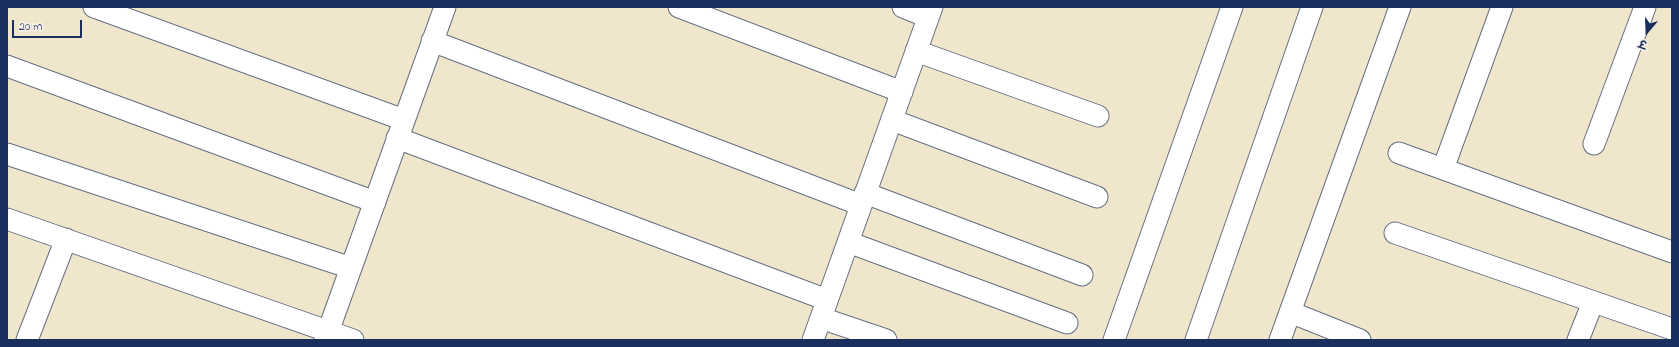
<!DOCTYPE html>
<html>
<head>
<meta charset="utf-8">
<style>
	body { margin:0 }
	#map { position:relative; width:1679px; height:347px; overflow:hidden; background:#efe6cc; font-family:"Indie Flower","Playpen Sans Deva",sans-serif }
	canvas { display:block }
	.frame { position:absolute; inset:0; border:8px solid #1b2f5e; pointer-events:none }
	.north { position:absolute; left:1627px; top:12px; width:40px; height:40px; -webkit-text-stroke:3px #f7f3e8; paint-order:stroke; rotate:199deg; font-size:11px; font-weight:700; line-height:16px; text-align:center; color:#1b2f5e }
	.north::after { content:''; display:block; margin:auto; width:14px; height:18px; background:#1b2f5e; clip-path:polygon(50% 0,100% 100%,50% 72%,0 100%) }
	.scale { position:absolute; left:12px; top:20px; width:70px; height:18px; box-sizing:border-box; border:2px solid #1b2f5e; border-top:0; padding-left:5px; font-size:12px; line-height:14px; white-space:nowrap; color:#1b2f5e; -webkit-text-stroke:3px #f7f3e8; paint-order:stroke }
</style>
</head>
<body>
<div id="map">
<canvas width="1679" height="347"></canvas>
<div class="frame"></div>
<div class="north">उ</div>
<div class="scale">20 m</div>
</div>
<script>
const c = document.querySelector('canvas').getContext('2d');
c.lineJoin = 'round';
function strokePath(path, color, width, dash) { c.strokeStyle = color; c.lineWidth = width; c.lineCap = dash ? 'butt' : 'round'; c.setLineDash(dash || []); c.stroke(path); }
const minor = new Path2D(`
	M94,7l310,113
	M679,7l223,85
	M903,7l25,10
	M432,41l429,164
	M916,51l182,65
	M7,66l368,136
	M892,120l205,77
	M397,138l430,162
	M1594,144l51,-137
	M1399,153l273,99
	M7,154l344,114
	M1443,169l59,-162
	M865,193l217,82
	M7,219l346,121
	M1395,233l277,96
	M848,242l219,81
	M1290,312l70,28
	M821,318l65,22
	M27,340l39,-101
	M325,340l120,-333
	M813,340l119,-333
	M1114,340l118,-333
	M1196,340l116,-333
	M1280,340l120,-333
	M1578,340l15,-38`);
strokePath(minor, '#656f84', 23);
strokePath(minor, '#fff', 21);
</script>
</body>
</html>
